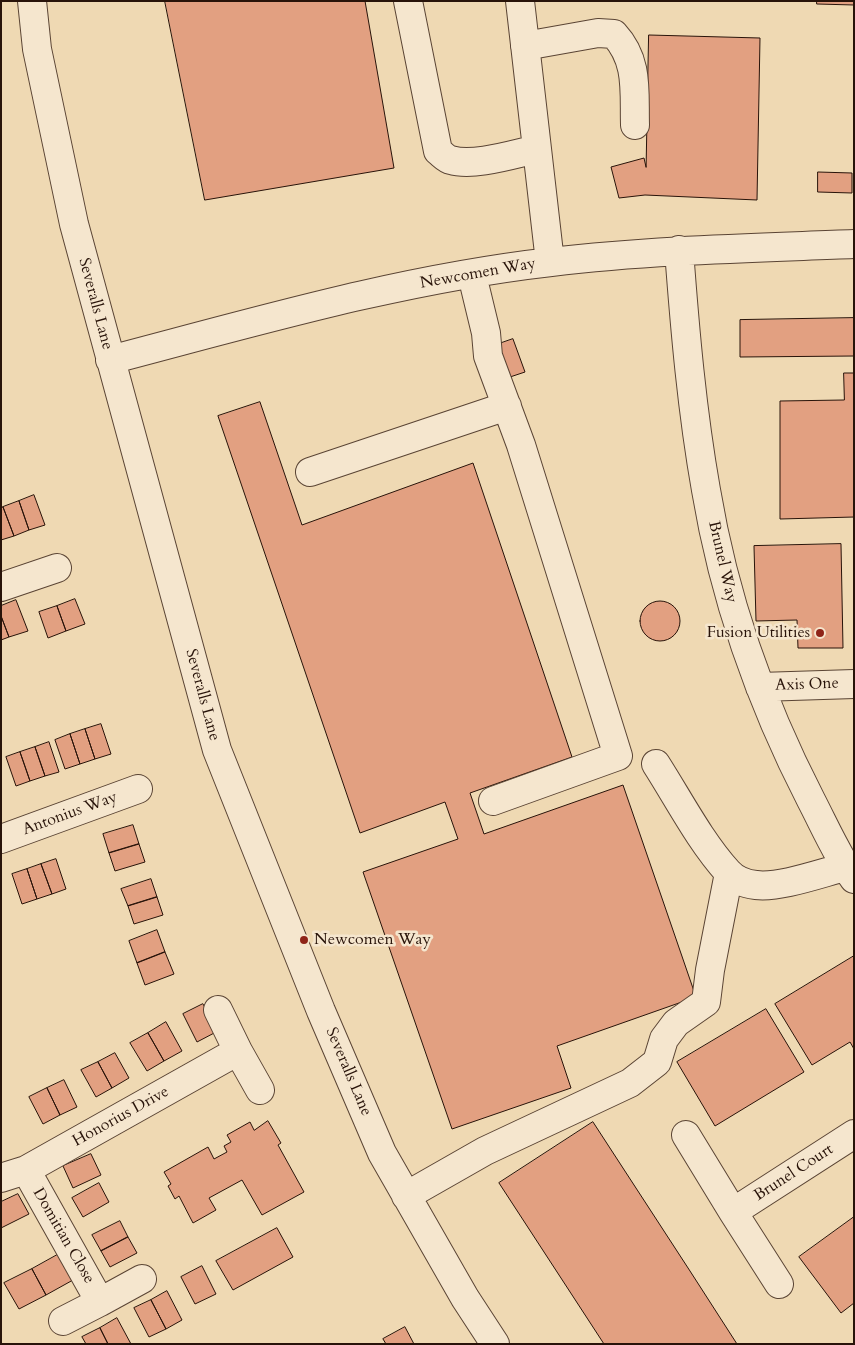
<!DOCTYPE html>
<html>
<head>
<meta charset="utf-8">
<style>
	body { margin:0 }
	#map { position:relative; width:855px; height:1345px; overflow:hidden; background:#efd9b3; font-family:Cardo,serif }
	canvas { display:block }
	.frame { position:absolute; inset:0; border:2px solid #281309; pointer-events:none }
</style>
</head>
<body>
<div id="map">
<canvas width="855" height="1345"></canvas>
<div class="frame"></div>
</div>
<script>
const c = document.querySelector('canvas').getContext('2d');
c.lineJoin = 'round';
function fill(path, color) { c.fillStyle = color; c.fill(path, 'evenodd'); }
function strokePath(path, color, width, dash) { c.strokeStyle = color; c.lineWidth = width; c.lineCap = dash ? 'butt' : 'round'; c.setLineDash(dash || []); c.stroke(path); }
function write(font, color, halo, rows, align = 'center') {
  c.font = font + ' Cardo,serif'; c.lineWidth = 5; c.setLineDash([]); c.textBaseline = 'middle'; c.strokeStyle = halo; c.fillStyle = color; for (const [text, x, y, turn = 0] of rows) {
    c.save(); c.translate(x, y); c.rotate((+turn || 0) * Math.PI / 180); c.textAlign = isNaN(turn) ? turn : align; if (halo) c.strokeText(text, 0, 0); c.fillText(text, 0, 0); c.restore();
  }
}
const building = new Path2D(`
	M165,1h200l29,167 -189,32z
	M817,1h37v4l-37,-1z
	M649,35l111,3 -3,162 -112,-5 -26,3 -8,-31 33,-9 2,9z
	M818,172l34,1v20l-34,-1z
	M854,318v38l-114,1v-37z
	M513,339l12,33 -21,7 -11,-33z
	M844,373h10v144l-74,2v-118l64,-1z
	M260,402l42,123 171,-62 99,294 -102,36 14,41 139,-49 73,212 -139,49 14,42 -119,41 -89,-257 95,-33 -13,-37 -85,31 -142,-417z
	M34,495l11,30 -16,5 -10,-29z
	M19,501l10,29 -15,6 -11,-29z
	M1,507h2l11,29 -13,4z
	M841,544l2,104h-45l-1,-28 -41,1 -2,-75z
	M75,599l10,25 -19,7 -9,-25z
	M16,600l12,31 -19,6 -8,-21v-10z
	M640 621a20 20 0 1 1 40 0a20 20 0 1 1-40 0Z
	M57,606l9,25 -18,7 -9,-26z
	M1,616l8,21 -8,3z
	M101,724l10,30 -16,5 -10,-30z
	M85,729l10,30 -15,5 -10,-30z
	M70,734l10,30 -15,5 -10,-29z
	M49,742l10,30 -14,4 -10,-29z
	M35,747l10,29 -15,5 -10,-29z
	M20,752l10,29 -14,5 -10,-29z
	M133,825l6,19 -30,9 -6,-19z
	M139,844l6,18 -30,9 -6,-18z
	M56,859l10,30 -14,5 -11,-30z
	M41,864l11,30 -15,5 -10,-30z
	M27,869l10,30 -15,5 -10,-30z
	M151,879l6,18 -29,9 -7,-17z
	M157,897l6,18 -29,9 -6,-18z
	M157,930l8,22 -28,11 -8,-22z
	M165,952l9,22 -29,11 -8,-22z
	M854,956v93l-4,-7 -38,23 -37,-61z
	M203,1004l15,27 -21,11 -14,-28z
	M766,1009l38,63 -89,54 -38,-64z
	M166,1022l16,29 -18,10 -16,-28z
	M148,1033l16,28 -17,10 -17,-28z
	M115,1053l14,25 -17,10 -14,-26z
	M98,1062l14,26 -16,9 -15,-27z
	M64,1080l13,27 -17,8 -13,-27z
	M47,1088l13,27 -17,9 -14,-27z
	M268,1121l13,22 -3,2 26,47 -42,23 -20,-35 -33,18 7,12 -23,13 -14,-27 -4,3 -7,-13 3,-2 -7,-12 44,-25 6,12 13,-7 -3,-6 7,-4 -4,-7 23,-13 4,8z
	M593,1122l97,149 47,73h-133l-105,-161z
	M91,1154l10,21 -28,13 -10,-22z
	M99,1183l10,19 -26,15 -11,-19z
	M18,1194l11,20 -28,14v-26z
	M854,1217v86l-13,10 -42,-56z
	M120,1221l8,16 -27,14 -9,-16z
	M277,1228l16,29 -60,33 -17,-29z
	M128,1237l9,16 -27,14 -9,-16z
	M59,1254l14,26 -27,15 -14,-26z
	M202,1266l14,28 -21,10 -14,-27z
	M32,1269l14,26 -27,14 -15,-26z
	M167,1291l15,29 -16,9 -15,-29z
	M151,1300l15,29 -17,8 -15,-29z
	M117,1318l14,26h-23l-8,-16z
	M405,1327l9,17h-28l-3,-5z
	M100,1328l8,16h-22l-4,-7z`);
fill(building, '#e2a081');
strokePath(building, '#281309', 1);
const minor = new Path2D(`
	M32,1l5,48 37,175 143,526 104,261 61,142 83,145 30,46
	M408,1l30,150c4,3 8,8 13,9 22,7 63,-6 86,-11
	M520,1l30,261
	M525,46l73,-13 16,1c25,27 20,57 21,91
	M679,250c6,81 13,161 27,240 18,108 55,213 105,310 14,27 26,55 43,79
	M472,275l14,58 2,23 33,89 97,311 -125,45
	M110,360c145,-38 291,-81 441,-98 100,-12 202,-14 303,-18
	M310,472l197,-66
	M1,587l56,-19
	M760,687l94,-3
	M656,764c23,36 44,77 72,108 7,8 18,12 28,13 24,3 65,-12 89,-18
	M1,839l137,-50
	M218,1010l20,41
	M686,1135l47,77
	M26,1170l74,132 42,-23
	M1,1178l25,-8 212,-119 22,39
	M406,1196l79,-45 145,-68 27,-21 7,-23 12,-16 30,-21 4,-32 19,-97
	M779,1284l-46,-72 121,-78
	M63,1321l37,-19`);
strokePath(minor, '#5a4434', 30);
strokePath(minor, '#f5e6ce', 28);
for (const [x, y, r, color] of [
	[820,633,5,"#8f2418"],
	[304,940,5,"#8f2418"]
]) { const dot = new Path2D(); dot.arc(x, y, r, 0, 2 * Math.PI); c.fillStyle = color; c.fill(dot); strokePath(dot, '#f5e6ce', 2); }
write('16px', '#281309', '#f5e6ce', [
	["Newcomen Way",478,274,-10],
	["Severalls Lane",95,304,75],
	["Brunel Way",722,562,77],
	["Axis One",807,685,-2],
	["Severalls Lane",202,695,75],
	["Antonius Way",70,814,-20],
	["Severalls Lane",348,1072,67],
	["Honorius Drive",121,1117,-29],
	["Brunel Court",794,1173,-33],
	["Domitian Close",63,1236,60]
]);
write('16px', '#281309', '#f5e6ce', [
	["Fusion Utilities",810,633],
	["Newcomen Way",314,940,"left"]
], 'right');
</script>
</body>
</html>
